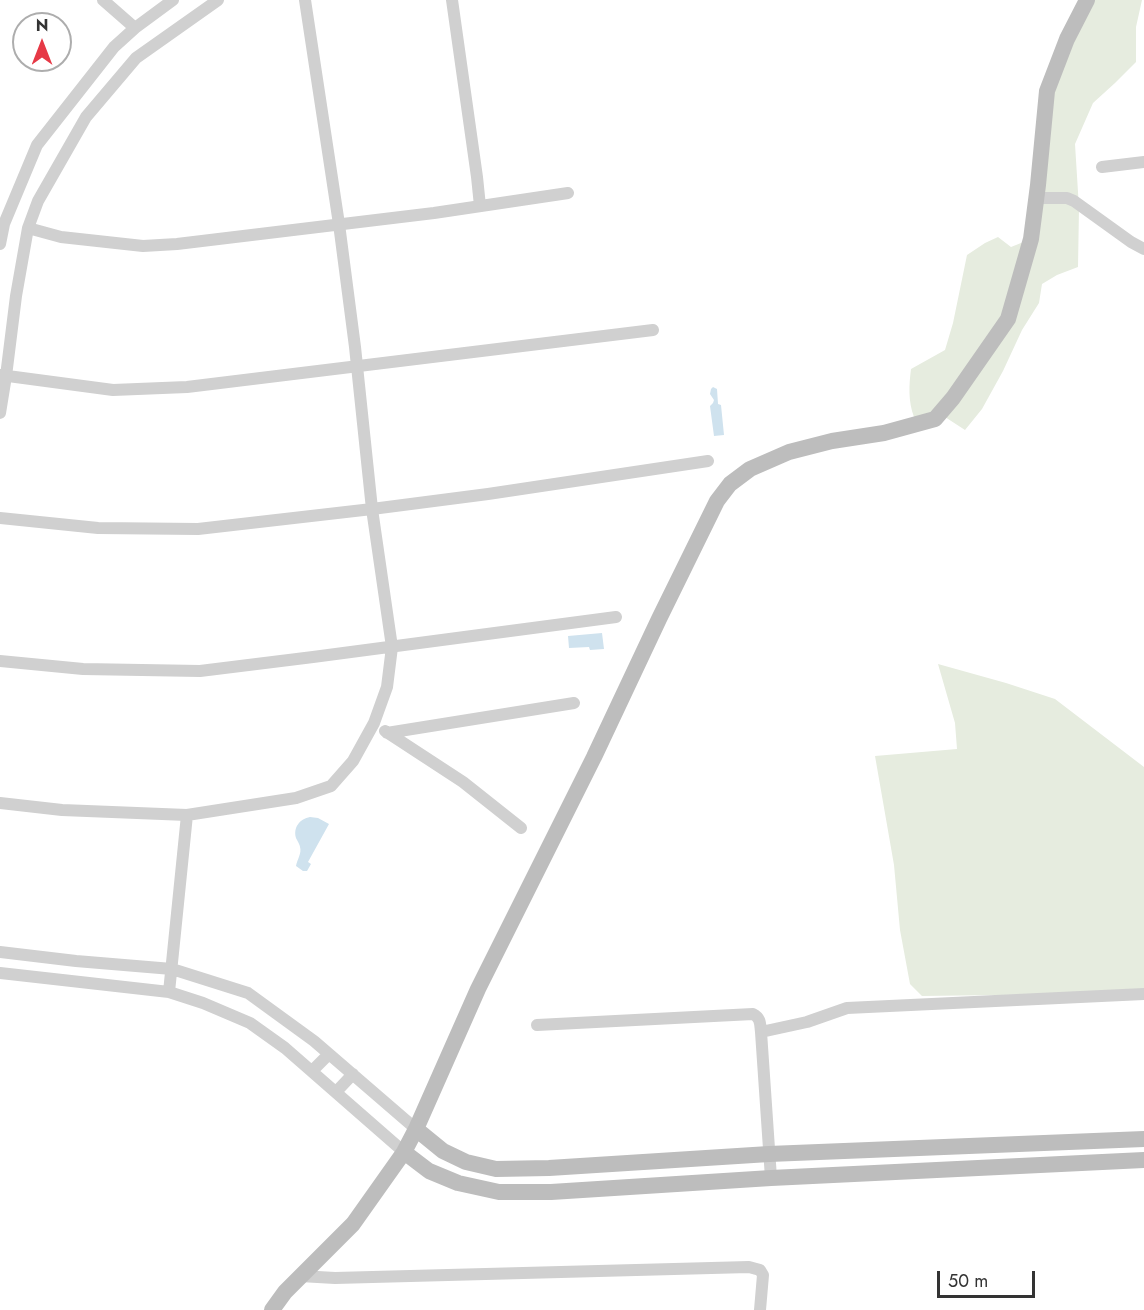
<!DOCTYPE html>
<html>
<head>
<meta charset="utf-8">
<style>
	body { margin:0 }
	#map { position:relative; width:1144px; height:1310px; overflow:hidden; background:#fff; font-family:Jost,sans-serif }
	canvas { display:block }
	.north { position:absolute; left:12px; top:12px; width:60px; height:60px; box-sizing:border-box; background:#fff; border:2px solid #adadad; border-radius:50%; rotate:0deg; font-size:16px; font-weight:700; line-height:24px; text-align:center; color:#333 }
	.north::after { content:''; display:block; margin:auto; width:21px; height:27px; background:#e63946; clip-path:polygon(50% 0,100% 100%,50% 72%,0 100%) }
	.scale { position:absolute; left:937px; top:1271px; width:98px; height:27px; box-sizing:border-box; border:3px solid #333; border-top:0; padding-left:8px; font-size:18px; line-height:21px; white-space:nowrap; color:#333; -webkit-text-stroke:4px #fff; paint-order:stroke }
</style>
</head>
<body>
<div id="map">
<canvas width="1144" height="1310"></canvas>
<div class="north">N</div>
<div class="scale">50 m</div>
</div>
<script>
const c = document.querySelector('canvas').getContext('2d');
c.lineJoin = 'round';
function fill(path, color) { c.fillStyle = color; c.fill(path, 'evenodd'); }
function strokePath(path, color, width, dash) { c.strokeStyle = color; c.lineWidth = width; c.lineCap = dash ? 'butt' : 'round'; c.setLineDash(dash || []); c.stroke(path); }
fill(new Path2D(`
	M1087,0h55l-6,27v35l-21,21 -22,20 -18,41 4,64 -1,59 -21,8 -15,9 -3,19 -17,27 -19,41 -21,38 -17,21 -20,-13h-31c-6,-16 -5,-32 -3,-48l34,-19 8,-27 14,-68 18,-12 13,-6 13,10 20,-8 16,-148z
	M938,664l68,19 49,16 89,68v224l-65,3 -157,2 -12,-12 -10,-54 -6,-65 -19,-109 82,-7 -2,-26z`), '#e6ecdf');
fill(new Path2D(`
	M713,387l4,2 1,15 3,1 3,30 -10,1 -4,-30 3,-3 1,-3 -4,-6 1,-5z
	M602,633l2,16 -14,1 -1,-3 -20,1 -1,-12z
	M310,817l8,1 11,6 -21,38 3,2 -4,7h-4l-7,-5c1,-6 6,-13 4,-19 0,-2 -3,-7 -4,-9 -3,-11 4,-19 14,-21z`), '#cfe2ee');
strokePath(new Path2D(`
	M103,0l32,28
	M452,0l25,177 3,29
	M1102,167l42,-5
	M1036,198h31l7,3 57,41 13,7
	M28,228l33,9 82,9 34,-2 257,-31 134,-20
	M0,244l4,-20 33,-79 77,-98 21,-19 38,-28
	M0,375l113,15 74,-3 466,-57
	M0,413l6,-37 10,-80 12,-68 10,-27 48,-84 50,-59 82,-58
	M0,518l98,10 100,1 174,-20 116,-15 220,-33
	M0,661l83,8 117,2 113,-14 303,-40
	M385,731l78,51 58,46
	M387,733l187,-30
	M0,803l62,7 125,5 109,-17 35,-12 22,-25 21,-38 13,-36 5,-40 -20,-138 -17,-162 -16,-123 -34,-224
	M0,952l76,9 96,8 76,24 66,48 102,88
	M0,973l169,19 34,11 47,20 35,25 119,104
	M169,992l18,-177
	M537,1025l216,-11c8,4 7,10 8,18l10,146
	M761,1032l46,-10 40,-14 297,-14
	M312,1071l17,-17
	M336,1092l17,-18
	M300,1276l35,2 414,-11 11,3 3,5 -3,35`), '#d0d0d0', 12);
strokePath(new Path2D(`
	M416,1129l27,22 23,11 30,7 53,-1 220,-14 375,-15
	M404,1152l25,19 29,12 41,9h52l220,-14 373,-18
	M272,1310l13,-18 68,-68 51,-72 12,-23 62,-140 116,-232 65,-138 58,-118 13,-17 20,-15 39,-17 43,-11 52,-8 51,-14 18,-21 55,-79 23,-80 7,-54 9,-94 20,-52 20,-39`), '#bdbdbd', 16);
</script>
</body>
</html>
